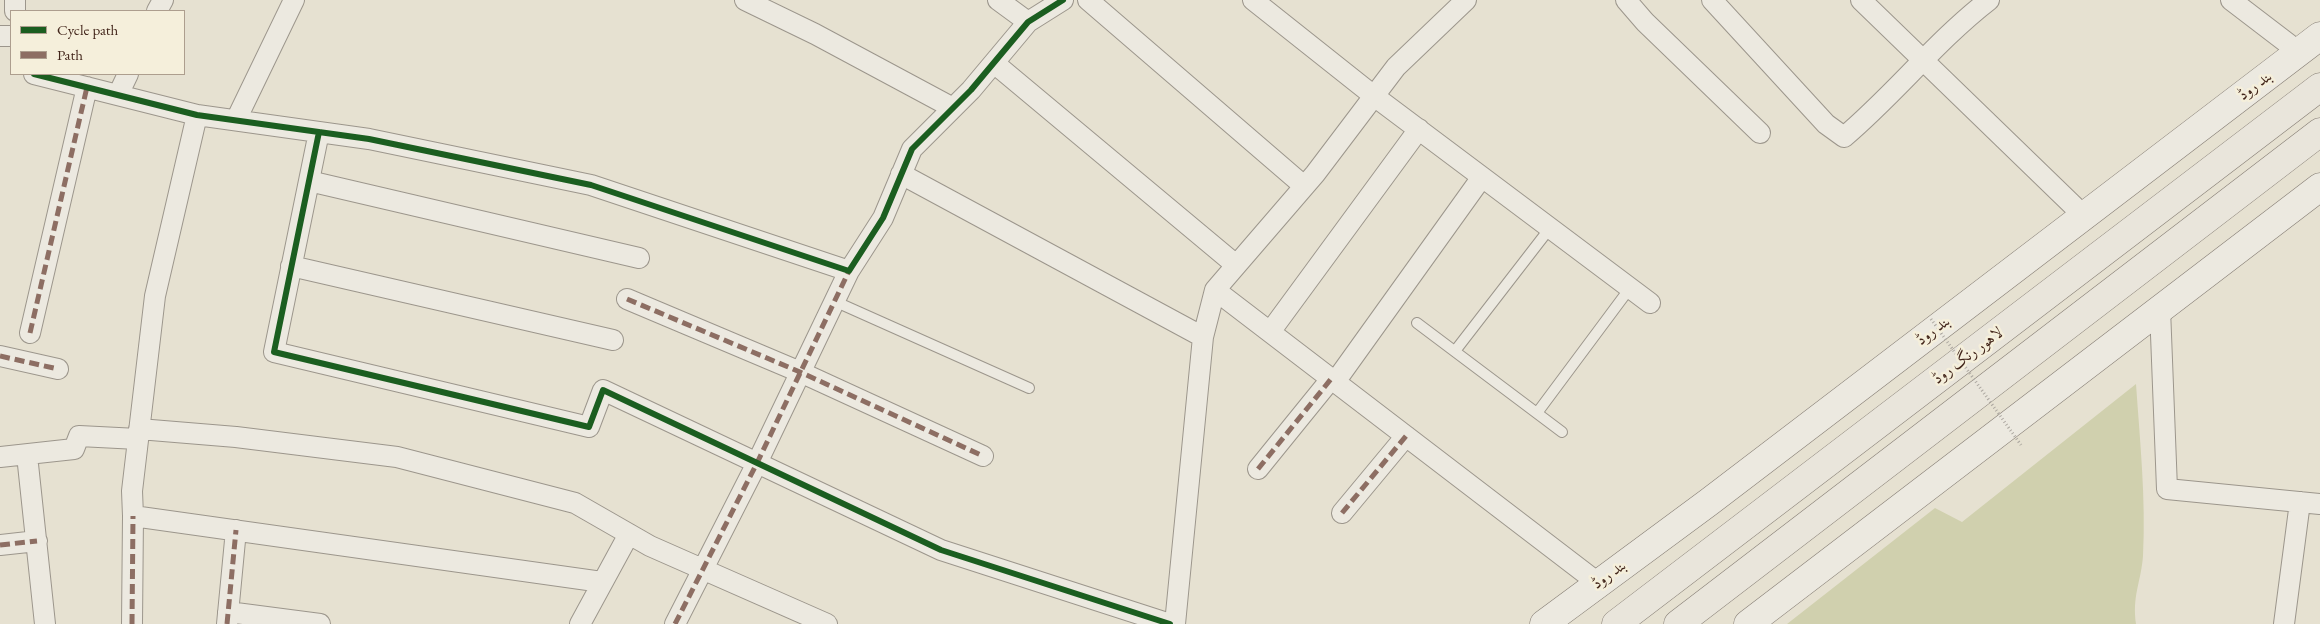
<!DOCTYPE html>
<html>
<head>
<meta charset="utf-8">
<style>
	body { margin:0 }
	#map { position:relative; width:2320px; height:624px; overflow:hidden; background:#e6e1d1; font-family:"EB Garamond",serif }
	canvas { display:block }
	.legend { position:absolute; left:10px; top:10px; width:175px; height:65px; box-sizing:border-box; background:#f5efdb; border:1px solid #ad9e8e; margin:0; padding:6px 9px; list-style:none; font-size:15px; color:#42251a }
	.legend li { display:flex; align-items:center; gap:10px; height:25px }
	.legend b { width:25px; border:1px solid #ad9e8e }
</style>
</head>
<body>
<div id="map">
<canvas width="2320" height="624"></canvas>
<ul class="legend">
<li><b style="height:6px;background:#1b5e20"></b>Cycle path</li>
<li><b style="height:6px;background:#8d6e63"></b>Path</li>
</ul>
</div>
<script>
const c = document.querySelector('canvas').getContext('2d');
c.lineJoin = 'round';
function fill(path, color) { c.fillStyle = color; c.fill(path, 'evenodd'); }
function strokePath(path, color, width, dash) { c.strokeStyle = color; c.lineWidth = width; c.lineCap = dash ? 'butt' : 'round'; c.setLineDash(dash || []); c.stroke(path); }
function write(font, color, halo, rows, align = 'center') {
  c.font = font + ' "EB Garamond",Amiri,serif'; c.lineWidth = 5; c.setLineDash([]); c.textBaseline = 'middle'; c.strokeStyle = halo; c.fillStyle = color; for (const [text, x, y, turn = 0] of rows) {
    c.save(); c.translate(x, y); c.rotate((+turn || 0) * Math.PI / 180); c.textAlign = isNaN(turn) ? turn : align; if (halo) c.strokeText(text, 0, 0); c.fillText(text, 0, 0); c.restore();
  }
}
fill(new Path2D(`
	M2136,384c4,58 10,115 7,172 -2,26 -11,40 -7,68h-349l148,-116 27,14z`), '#d0d0ae');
const lane = new Path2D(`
	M834,301l195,87
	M1417,323l145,109
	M1455,351l95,-123
	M1537,413l93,-125`);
const street = new Path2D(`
	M745,0l70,34 138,74
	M998,0l30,22
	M1088,0l216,186
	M1253,0l121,96 276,207
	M1626,0l19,22 115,111
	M1712,0l114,124 18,13c51,-43 92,-96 145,-137
	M1861,0l223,216
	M2231,0l68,52
	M15,11v-11
	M157,11l6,-11
	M0,36h11
	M994,63l242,202
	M34,74l163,41 172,24 222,46 258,86 34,-53 29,-69 59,-59 57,-68 35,-22
	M118,95l10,-21
	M197,115l-42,181 -23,195 1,25 469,66
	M236,120l58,-120
	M319,132l-45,220 315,75 14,-37 338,160 229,74
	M901,174l302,163
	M309,181l330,77
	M291,266l322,74
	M1215,290l383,293
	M627,299l173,73 183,84
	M2160,309l7,180 153,15
	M1270,332l149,-203
	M30,333l57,-246
	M0,356l58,13
	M1335,382l147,-205
	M139,429l97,8 161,20 178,46 75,43 177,78
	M27,455l18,169
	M0,457l74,-8 5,-13 59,3
	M1258,469l73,-90
	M1342,513l64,-77
	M0,545l37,-4
	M228,612l92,12
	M132,624l1,-108
	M227,624l9,-94
	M580,624l49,-90
	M675,624l82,-161 92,-192
	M1175,624l28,-287 12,-47 100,-116 81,-107 70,-67
	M2284,624l16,-122`);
const secondary = new Path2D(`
	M1544,624l165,-122 611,-466
	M1748,624l572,-437`);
const highway = new Path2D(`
	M1616,624l704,-537
	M1678,624l642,-492`);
strokePath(lane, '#9c968c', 12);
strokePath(street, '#9c968c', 22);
strokePath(secondary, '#857d74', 29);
strokePath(highway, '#857d74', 29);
strokePath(lane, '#ece9e0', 10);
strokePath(street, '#ece9e0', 20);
strokePath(secondary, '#ece9e0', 28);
strokePath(highway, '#e9e5db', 28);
strokePath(new Path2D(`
	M1931,319l90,126`), '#ada8a1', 3, [1, 2.5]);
strokePath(new Path2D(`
	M627,299l173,73 183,84
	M30,333l57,-246
	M0,356l58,13
	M1258,469l73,-90
	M1342,513l64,-77
	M0,545l37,-4
	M132,624l1,-108
	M227,624l9,-94
	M675,624l82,-161 92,-192`), '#8d6e63', 5, [10, 5]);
strokePath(new Path2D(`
	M34,74l163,41 172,24 222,46 258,86 34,-53 29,-69 59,-59 57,-68 35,-22
	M319,132l-45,220 315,75 14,-37 338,160 229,74`), '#1b5e20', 6);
write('16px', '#42251a', '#f5efdb', [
	["بند روڈ",2255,86,-37],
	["بند روڈ",1933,331,-37],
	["لاہور رنگ روڈ",1968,356,-37],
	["بند روڈ",1609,575,-36]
]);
</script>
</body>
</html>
